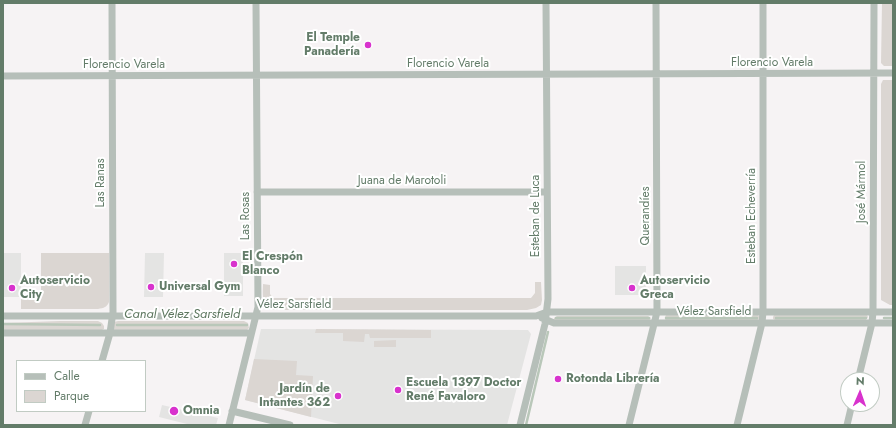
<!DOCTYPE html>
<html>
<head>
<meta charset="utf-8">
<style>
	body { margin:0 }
	#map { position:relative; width:896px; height:428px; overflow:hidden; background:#f6f3f4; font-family:Jost,sans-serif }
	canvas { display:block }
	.frame { position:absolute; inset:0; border:4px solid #637c69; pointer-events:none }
	.legend { position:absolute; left:16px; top:360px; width:130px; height:52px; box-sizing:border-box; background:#fff; border:1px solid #c1cbc3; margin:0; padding:5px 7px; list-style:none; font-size:12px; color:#637c69 }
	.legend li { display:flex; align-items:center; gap:8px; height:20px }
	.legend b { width:20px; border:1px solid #c1cbc3 }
	.north { position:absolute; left:840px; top:372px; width:40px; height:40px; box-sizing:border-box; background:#fff; border:1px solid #c1cbc3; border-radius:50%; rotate:2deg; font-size:11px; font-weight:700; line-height:16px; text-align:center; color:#637c69 }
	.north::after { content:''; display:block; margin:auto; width:14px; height:18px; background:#d832cd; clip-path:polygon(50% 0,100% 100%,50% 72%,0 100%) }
</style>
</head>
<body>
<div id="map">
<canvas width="896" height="428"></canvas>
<div class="frame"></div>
<ul class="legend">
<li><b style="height:5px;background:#b6bfb9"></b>Calle</li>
<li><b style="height:11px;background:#dbd6d2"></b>Parque</li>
</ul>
<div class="north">N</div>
</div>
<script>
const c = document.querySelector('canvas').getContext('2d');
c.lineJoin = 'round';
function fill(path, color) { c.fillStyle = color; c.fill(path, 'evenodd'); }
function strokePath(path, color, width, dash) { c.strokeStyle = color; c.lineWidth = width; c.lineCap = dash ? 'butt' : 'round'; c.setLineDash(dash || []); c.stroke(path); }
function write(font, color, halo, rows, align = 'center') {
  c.font = font + ' Jost,sans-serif'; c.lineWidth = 4; c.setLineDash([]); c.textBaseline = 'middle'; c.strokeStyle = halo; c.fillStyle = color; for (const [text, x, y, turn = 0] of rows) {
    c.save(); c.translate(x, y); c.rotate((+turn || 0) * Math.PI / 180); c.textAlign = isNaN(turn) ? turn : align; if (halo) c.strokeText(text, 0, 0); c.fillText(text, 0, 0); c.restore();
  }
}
fill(new Path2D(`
	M3,253h18v44h-18z
	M145,253h19l-1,44h-19z
	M224,253h19v43h-19z
	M615,266h31v25l-5,4h-26z
	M261,329l267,1 3,4 -24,91h-164l-98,-25z
	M162,405l56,13 -2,7h-25l-32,-8z`), '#e4e4e3');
fill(new Path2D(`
	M882,3h11v63h-9l-3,-3z
	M883,80h10v225h-3l-9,-5v-216z
	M41,253h68v49c-2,5 -5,6 -11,7h-77v-12h20z
	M535,282h6l1,18 -1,5 -5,3 -9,2h-249c0,0 -7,0 -7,0 -10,-4 -8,-18 -8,-26l7,1v9l3,4h258l4,-5z
	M666,315h92l2,2 -2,3 -92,1 -1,-2v-2z
	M774,315h93l1,2 -2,3h-91l-2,-1v-2z
	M557,316h91l3,2 -2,3 -95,-1v-2z
	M60,321h38l4,2 2,3v3l-4,2h-97v-8z
	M118,321h126l4,2 1,5 -2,2h-133v-8z
	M316,329l115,1v8h-61l-1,-4h-4l-1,8 -21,-1v-8h-28z
	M396,340v7h-22v-6z
	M254,359l43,2 -1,14 17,1 -2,41 -66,-17z`), '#dbd6d2');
strokePath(new Path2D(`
	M556,318h93
	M666,318h91
	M776,318h90
	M884,318h9
	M3,324l97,1
	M117,325h130
	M526,425l22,-93`), '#b9c7b9', 2.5);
strokePath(new Path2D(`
	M3,76l890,-3
	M257,192h290
	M3,316h533l11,-4h346
	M542,318l12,5h339
	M3,333h248
	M102,361l8,-28 3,-21 -1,-309
	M858,380l14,-57 1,-11 1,-309
	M232,411l58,14
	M85,425l4,-14
	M229,425l29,-118 -2,-304
	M520,425l25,-101 3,-25 -2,-296
	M629,425l28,-113 -1,-309
	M737,425l25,-102 1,-11v-309
	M847,425l5,-21`), '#b6bfb9', 7);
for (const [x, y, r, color] of [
	[368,45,4,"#d832cd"],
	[234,264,4,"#d832cd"],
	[151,287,4,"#d832cd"],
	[12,288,4,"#d832cd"],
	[632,288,4,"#d832cd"],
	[558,379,4,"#d832cd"],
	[398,390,4,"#d832cd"],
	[338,396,4,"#d832cd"],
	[174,411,5,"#d832cd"]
]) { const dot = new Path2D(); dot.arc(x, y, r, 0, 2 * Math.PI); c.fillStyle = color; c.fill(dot); strokePath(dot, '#fff', 1.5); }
write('bold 12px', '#637c69', '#fff', [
	["El Temple",360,38,"right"],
	["Panadería",360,52,"right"],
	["El Crespón",242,257],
	["Blanco",242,271],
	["Autoservicio",20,281],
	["City",20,295],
	["Autoservicio",640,281],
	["Greca",640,295],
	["Universal Gym",159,287],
	["Rotonda Librería",566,379],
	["Escuela 1397 Doctor",406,383],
	["René Favaloro",406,397],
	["Jardín de",330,389,"right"],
	["Intantes 362",330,403,"right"],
	["Omnia",183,411]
], 'left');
write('12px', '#637c69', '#fff', [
	["Florencio Varela",772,63],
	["Florencio Varela",448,64],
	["Florencio Varela",124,65],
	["Juana de Marotoli",402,181],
	["Las Ranas",101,183,-90],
	["José Mármol",862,192,-90],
	["Las Rosas",246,216,-90],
	["Esteban de Luca",536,216,-90],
	["Querandíes",646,216,-90],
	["Esteban Echeverría",752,216,-90],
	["Vélez Sarsfield",294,305],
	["Vélez Sarsfield",714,312]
]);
write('italic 13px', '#5e7860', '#fff', [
	["Canal Vélez Sarsfield",182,315]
]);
</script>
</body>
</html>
